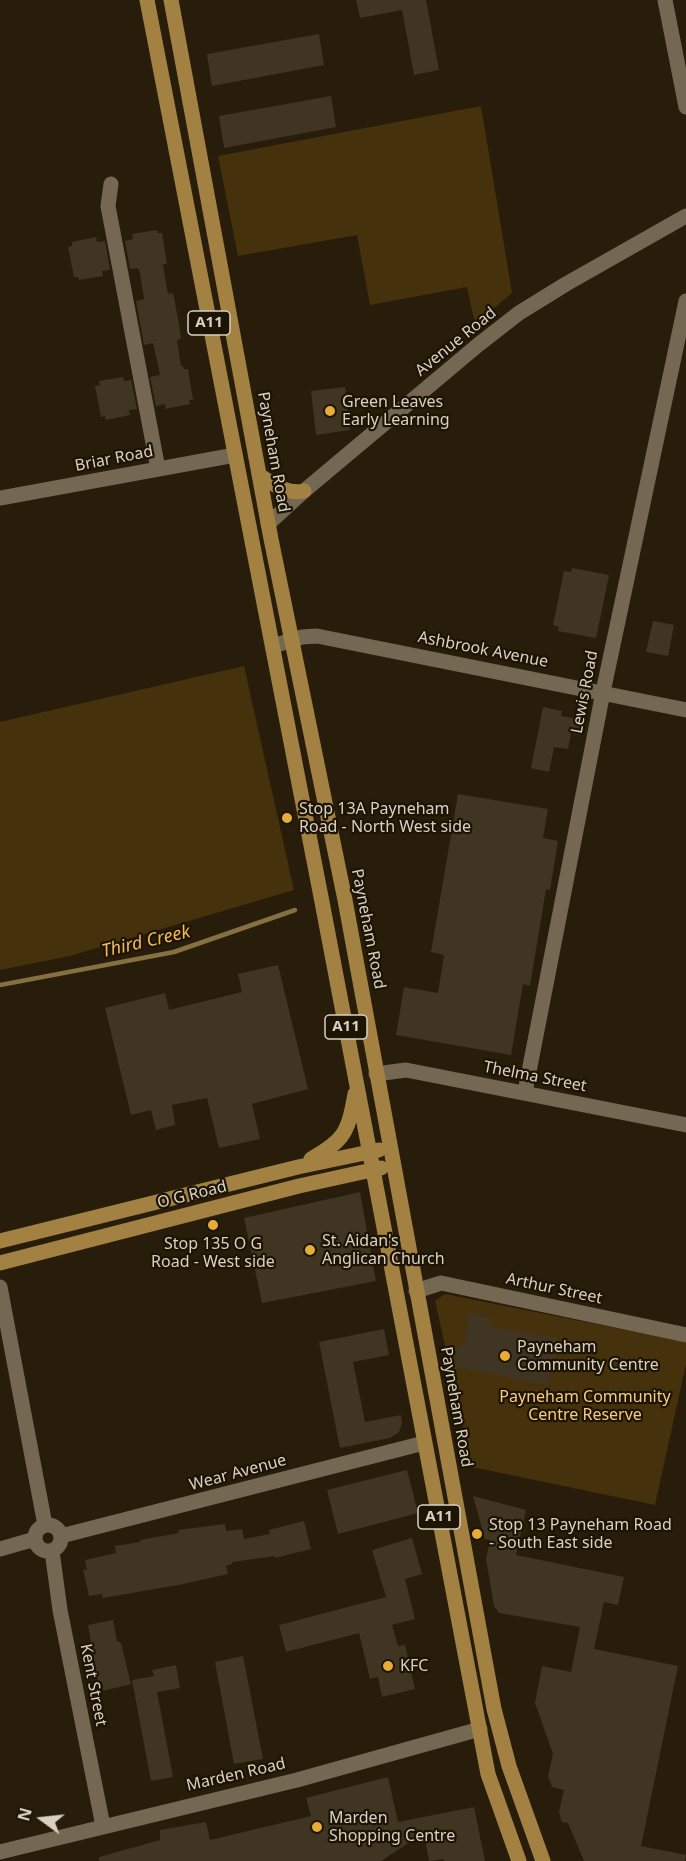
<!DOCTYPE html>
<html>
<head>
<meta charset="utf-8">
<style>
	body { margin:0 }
	#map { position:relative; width:686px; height:1861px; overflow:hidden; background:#271d0a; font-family:"Noto Sans",sans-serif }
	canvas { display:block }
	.north { position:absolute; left:12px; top:1789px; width:60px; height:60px; -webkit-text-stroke:4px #1e1403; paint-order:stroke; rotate:285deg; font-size:16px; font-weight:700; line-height:24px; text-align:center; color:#d8d1c6 }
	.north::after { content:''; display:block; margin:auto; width:21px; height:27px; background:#d8d1c6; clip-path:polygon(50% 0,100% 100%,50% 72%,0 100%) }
</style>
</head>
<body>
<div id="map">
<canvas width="686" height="1861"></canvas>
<div class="north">N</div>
</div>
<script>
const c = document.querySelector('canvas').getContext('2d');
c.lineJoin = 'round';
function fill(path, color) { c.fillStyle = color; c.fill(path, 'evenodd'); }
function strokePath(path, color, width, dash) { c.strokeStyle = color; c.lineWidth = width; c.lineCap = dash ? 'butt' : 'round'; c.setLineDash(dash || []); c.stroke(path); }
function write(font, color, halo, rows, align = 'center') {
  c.font = font + ' "Noto Sans",sans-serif'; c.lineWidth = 4.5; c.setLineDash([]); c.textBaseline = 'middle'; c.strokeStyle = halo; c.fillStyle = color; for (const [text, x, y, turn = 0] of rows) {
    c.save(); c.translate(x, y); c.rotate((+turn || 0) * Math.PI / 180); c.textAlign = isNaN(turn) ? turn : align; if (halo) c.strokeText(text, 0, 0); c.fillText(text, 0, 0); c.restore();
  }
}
fill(new Path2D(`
	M481,106l31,187 -37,31 -8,-37 -97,18 -13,-70 -119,21 -20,-100z
	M244,666l50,224 -224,66 -70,14v-248z
	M445,1294l241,48v22l-31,141 -183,-38 -37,-166z`), '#45320d');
strokePath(new Path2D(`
	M0,985l174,-33 121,-42`), '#867041', 4.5);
fill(new Path2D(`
	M356,0h70l13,70 -25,5 -12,-65 -42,8z
	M319,34l5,31 -112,21 -5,-32z
	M331,96l5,31 -112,21 -5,-32z
	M157,230l1,3h4l5,31h-4l4,26 2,4 4,-1 6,31 2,15 -4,1 4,26h2l1,3h4l5,31h-4l1,4 -25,5v-5l-9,2 -6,-29 10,-2 -7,-32 -9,2 -8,-44 8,-2 -4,-26 -2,-5 -8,1 -5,-28 8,-2 -1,-5z
	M96,237l1,5 8,-1 5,29 -8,1 1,5 -24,4 -1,-3h-4l-6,-30 4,-1v-4z
	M123,377l1,4 7,-1 6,29 -8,1 1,5 -24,5 -1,-4 -4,1 -6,-31 5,-1 -1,-4z
	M345,387l5,43 -34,5 -5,-44z
	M572,568l37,7 -13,63 -38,-7 1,-4 -6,-2 11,-54 7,1z
	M653,621l21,4 -6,31 -22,-4z
	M543,707l19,4 -1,5 21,4 -3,15 -8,-2 -3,16 -14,-2 -5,25 -18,-4z
	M458,794l90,15 -5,29 15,3 -8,49 -4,-1 -16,97 -7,-2 -12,71 -115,-20 8,-48 34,6 6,-38 -13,-3z
	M278,965l30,124 -56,15 8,35 -41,9 -12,-50 -35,7 3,20 -19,5 -5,-20 -20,5 -26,-107 60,-15 4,17 73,-18 -4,-18z
	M360,1192l16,89 -114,22 -18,-85z
	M470,1313l21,5 -3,8 70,12 -10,47 -94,-19 4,-21 6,1z
	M384,1329l5,26 -36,7 12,60 36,-7 1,8 -3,9 -9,6 -50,10 -21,-106z
	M407,1470l11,43 -80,21 -11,-44z
	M473,1496l53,14 -10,45 108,22 -6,28 -14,-3 -10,47 84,17 -37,180 45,9 -1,6h-101l-16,-38 -6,-1 -3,-10 5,-22 -12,-3 -4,-11 5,-22 -18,-51 7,-37 29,6 9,-45 -81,-14 -5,-7 -8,-47 4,-19 -5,-1z
	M304,1521l7,28 -36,9v-2l-43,6v2l-6,2 2,8 -50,11 -75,13 -1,-4 -13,2 -6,-27 4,1 -2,-10 31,-7 -1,-7 25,-4v-2l39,-7 -1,-3 47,-6 1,7 16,-2 2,10 26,-5 -1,-4z
	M412,1538l10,36 -17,5 10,40 -23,6 6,21 7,-1 10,44 -33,8 -4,-20 -8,2 -11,-46 -73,19 -7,-27 107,-28 -14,-47z
	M113,1620l4,21 4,2 10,41 -28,7 -1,-9h-4l-10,-57z
	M243,1656l20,103 -29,5 -19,-102z
	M176,1665l4,23 -23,4 16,85 -22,4 -19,-101 22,-4 -2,-6z
	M388,1777l10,45 76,-15 11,54h-41v-2l-15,2 -4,-22 -15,3 -29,19h-282v-4l61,-17v-10l46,-8 4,18 101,-24 -5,-18z`), '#403522');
strokePath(new Path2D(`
	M665,0l21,107
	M111,184l-3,22 50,263
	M0,498l235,-43
	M268,524l36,-33 174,-146 41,-32 47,-29 120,-68
	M273,646l29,-9 15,-1 369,74
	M376,1074l30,-4 280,55
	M525,1092l78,-400 83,-391
	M0,1287l45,238
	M416,1291l25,-8 245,52
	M35 1538a13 13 0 1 1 26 0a13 13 0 1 1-26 0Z
	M61,1536l363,-93
	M0,1549l35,-10
	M52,1551l8,59 43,216
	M0,1852l297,-72 183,-51`), '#746853', 15);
strokePath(new Path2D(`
	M147,0l175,902 166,872 31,87
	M171,0l100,539 74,361 149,809 15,57 34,95
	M259,475c14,9 29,20 45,16
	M311,1159c34,-19 37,-27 44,-65
	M0,1241l298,-74 81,-17
	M0,1263l299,-77 82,-18`), '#a28142', 15);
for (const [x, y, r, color] of [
	[330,411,6,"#e6ac36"],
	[287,818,6,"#e6ac36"],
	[213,1225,6,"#e6ac36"],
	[310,1250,6,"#e6ac36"],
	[505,1356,6,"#e6ac36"],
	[477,1534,6,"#e6ac36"],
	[388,1666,6,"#e6ac36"],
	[317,1827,6,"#e6ac36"]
]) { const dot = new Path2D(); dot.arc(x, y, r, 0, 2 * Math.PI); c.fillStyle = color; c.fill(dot); strokePath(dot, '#1e1403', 2); }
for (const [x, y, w] of [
	[209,323,42],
	[346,1027,42],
	[439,1517,42]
]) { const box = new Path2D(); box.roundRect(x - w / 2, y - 12, w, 24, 4.5); c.fillStyle = '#1e1403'; c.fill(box); strokePath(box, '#d8d1c6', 1.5); }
write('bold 15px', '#d8d1c6', null, [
	["A11",209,323],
	["A11",346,1027],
	["A11",439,1517]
]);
write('16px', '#d8d1c6', '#1e1403', [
	["Avenue Road",456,342,-39],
	["Payneham Road",273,452,80],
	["Briar Road",114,459,-11],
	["Ashbrook Avenue",483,650,11],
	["Lewis Road",585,692,-79],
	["Payneham Road",368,929,79],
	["Thelma Street",535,1077,11],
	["O G Road",192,1195,-14],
	["Arthur Street",554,1289,12],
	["Payneham Road",456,1407,80],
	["Wear Avenue",238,1473,-15],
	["Kent Street",93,1685,79],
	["Marden Road",236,1775,-13]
]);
write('16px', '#d8d1c6', '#1e1403', [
	["Green Leaves",342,402],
	["Early Learning",342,420],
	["Stop 13A Payneham",299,809],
	["Road - North West side",299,827],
	["St. Aidan's",322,1241],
	["Anglican Church",322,1259],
	["Stop 135 O G",213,1244,"center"],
	["Road - West side",213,1262,"center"],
	["Payneham",517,1347],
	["Community Centre",517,1365],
	["Stop 13 Payneham Road",489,1525],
	["- South East side",489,1543],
	["KFC",400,1666],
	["Marden",329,1818],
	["Shopping Centre",329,1836]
], 'left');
write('16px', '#f8cc80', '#1e1403', [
	["Payneham Community",585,1397],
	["Centre Reserve",585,1415]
]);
write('italic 18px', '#f2bc56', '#1e1403', [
	["Third Creek",146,942,-13]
]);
</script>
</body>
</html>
